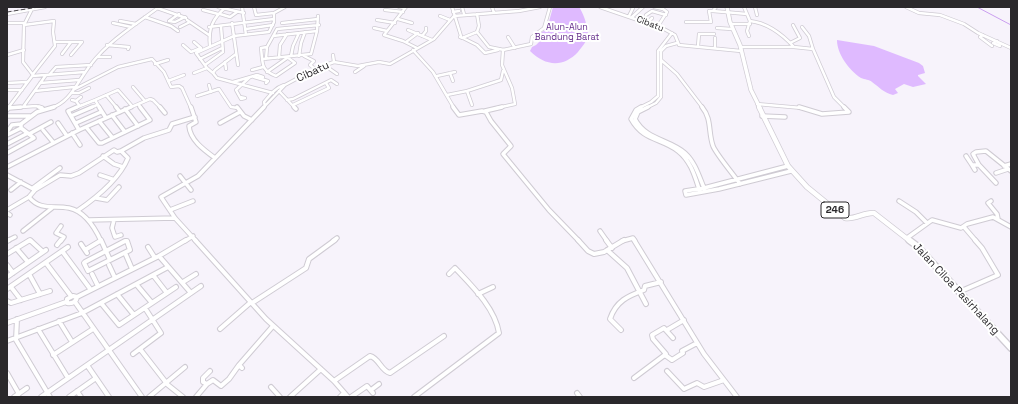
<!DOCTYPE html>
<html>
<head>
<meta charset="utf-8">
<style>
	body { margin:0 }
	#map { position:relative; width:1018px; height:404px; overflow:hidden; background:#f7f3fb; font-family:"Space Grotesk",sans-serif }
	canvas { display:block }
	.frame { position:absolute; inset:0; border:8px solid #2a282b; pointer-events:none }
</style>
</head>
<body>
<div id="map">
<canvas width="1018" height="404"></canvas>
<div class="frame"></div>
</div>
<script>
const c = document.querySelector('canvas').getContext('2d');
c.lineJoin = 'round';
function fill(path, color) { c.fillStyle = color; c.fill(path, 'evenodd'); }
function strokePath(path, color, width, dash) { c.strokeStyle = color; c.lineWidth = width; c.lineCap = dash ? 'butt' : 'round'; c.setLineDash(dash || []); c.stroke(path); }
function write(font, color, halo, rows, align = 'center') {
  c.font = font + ' "Space Grotesk",sans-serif'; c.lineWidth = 4; c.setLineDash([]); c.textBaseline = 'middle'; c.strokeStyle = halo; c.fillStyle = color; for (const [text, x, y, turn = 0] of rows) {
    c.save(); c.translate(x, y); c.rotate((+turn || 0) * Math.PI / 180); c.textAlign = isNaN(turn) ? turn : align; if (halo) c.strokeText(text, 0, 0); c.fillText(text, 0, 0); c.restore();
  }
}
fill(new Path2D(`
	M553,7h26c4,5 10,22 9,29 -1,5 -7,12 -10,16 -15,16 -33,14 -48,-1l2,-4 4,-2 6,-6 -3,-5 8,-5z
	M837,40l37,6 45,17 4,3 2,7 -7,2v1l8,8 -13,3 -9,-3 -9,5 3,4 -5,2c-9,-2 -14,-8 -21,-13 -3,-3 -7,-2 -11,-4 -12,-8 -24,-24 -24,-38z`), '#dfbaff');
strokePath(new Path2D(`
	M977,7l34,18`), '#ca9eef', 1);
const minorFar2 = new Path2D(`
	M218,7l26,6
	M242,7l4,28
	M254,7l2,8 18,-2 11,-6
	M399,7l6,1
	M406,7l-22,28 19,6 14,7
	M452,7l9,29 -1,1 2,1 15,-6 12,15 15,3
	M462,7l2,7
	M492,7l2,6
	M600,7l64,22 11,6 4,10 62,6
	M654,7l9,2 4,3 -9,14
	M744,7l6,14 -3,10 2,5
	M755,7l2,8
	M906,7l13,6 21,2 24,9 14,9 33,15
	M157,8l29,10
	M203,10l15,4
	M385,10l18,2
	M713,11l34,3
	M453,12l6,-1
	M7,14l38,-7
	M220,14l10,3 7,-5
	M477,14l2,12 -2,6
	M646,15l6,-4 14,4
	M440,16l10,4
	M629,16l4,-8 -2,-1
	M145,17l26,9 7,5
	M632,17l11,-10
	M398,19l14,4
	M187,20l22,15
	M377,20l18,3
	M120,21l16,3
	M169,21l6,1 10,-5
	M169,21l10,-7
	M750,21c18,2 32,13 44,26
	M648,22l4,-4
	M686,22h25l-2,-11h4l3,-4
	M7,23h18
	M113,23l18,4
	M232,23l6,42
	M282,23l36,-4
	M731,24h19
	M24,25l30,-4 -1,11 2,14 -22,28
	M180,27l10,-5
	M209,27l65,-8
	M802,27l7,9 4,13
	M374,28l13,3
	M717,28l15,1
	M246,29l27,-4
	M408,30l24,10
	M983,35l-3,2 12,9
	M273,36l44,-5
	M422,36l4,-5v-3
	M508,37l7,11
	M463,38l14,7 8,8 13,-3
	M715,38v10
	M997,41l-4,2 7,3
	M55,42h27l-11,13
	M406,42l12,-9
	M790,43l10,-5 -7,-13
	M107,45l22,2 -1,2
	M183,45l8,7 10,-4 -7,-6
	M210,46c-2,-18 3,-28 16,-39
	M698,46l1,-12h15
	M267,47l-6,1c2,15 -1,22 15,28l19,-13 -8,-6
	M740,47h54l19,2 21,48 11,11
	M413,50l20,22 21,36
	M62,54l9,-12
	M236,54l-21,16 -2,3 4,5 56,15
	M7,55l17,-5
	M333,55l1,7
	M291,56l2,-10 6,-13
	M299,56l2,-13 4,-11
	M304,56l10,5 -4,4 5,4
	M98,57h12
	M279,58l1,-13 7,-11
	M200,59l22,-11
	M263,59l48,-5 6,-23 1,-15
	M266,59l1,-12 10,-18 42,-4
	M661,60l16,14 26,34
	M225,62l1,7
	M155,64l13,-4
	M205,65l18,-13 -2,-26
	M324,65l13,9
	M252,70l11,-3
	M267,72l20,-14
	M355,72l9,-6
	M194,73l13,-5
	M213,73l-6,-5 -11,-15 38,-17 35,-4 5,-10v-9
	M450,73l3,8
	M49,75l7,-8 35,-2
	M32,76l53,-4
	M437,76l18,-4
	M254,77l14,4 -2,2
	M168,81l16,-6
	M233,82l24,-7 6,2 -1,2
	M7,83l20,-1
	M40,83l39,-3
	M209,85l2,7
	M133,87l12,14
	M75,89l43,-22 34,-8 12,13 7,15 8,-1 3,2 9,20
	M7,90h15
	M35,91l39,-4
	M279,91l16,17
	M467,91l5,14
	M72,93h7l10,-5
	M106,95l11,13
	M447,95l20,-4 34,-11 2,-9
	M197,96l22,-7 12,18 7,1
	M240,97l5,1 -4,1 -5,-9 14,-13
	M72,100l4,1 3,4
	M287,100l6,-1 38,-19 6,4
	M76,101l5,-4
	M138,104l3,4
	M757,104l45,4
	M293,105l36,-17 -3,-5
	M265,106l-1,-4c6,-7 11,-14 20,-17
	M23,107l23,-32
	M8,108l25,-33 -10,-13 1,-37 9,-18
	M9,108l27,-2 6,2
	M51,108c17,-5 24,-21 33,-34 19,-30 47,-46 75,-67
	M75,108l20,-8
	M90,108l7,-3
	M100,108l-5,-8 23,-10 14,16
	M129,108l21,-9 3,1 8,8
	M263,108l22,-23 30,-16 19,-7 24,4 21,-4 11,2 44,-25 20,-23 65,-5 21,-4
	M497,108l18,-4 -3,-16 -10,-23 1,-15 28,-6 1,-7 12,-9 6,-21
	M639,108l12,-6 7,-6v-45l14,-18
	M646,108l10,-5 5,-6v-46l5,-5 11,-3`);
const minorFar1 = new Path2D(`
	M39,107l3,1
	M77,107l-9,4 11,19
	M99,107l7,11
	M116,107l4,5
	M160,107l5,6
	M191,107l5,15 -7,4c1,14 15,24 26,32
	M237,107l7,9 8,4
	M294,107l2,2
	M453,107l6,8 23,-4 4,1 5,9 20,25 -8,8 46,56 30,31
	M641,107l-5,3 -5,9c12,22 30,19 47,32 13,10 17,26 22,41
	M648,107l-10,5 -3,7c11,21 34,20 50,34 10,9 14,23 19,35l84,-22
	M702,107c10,12 6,25 11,39 3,8 21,29 27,38
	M799,107l23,7 27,-2 -5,-5
	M9,108l12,-1
	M125,109l13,17
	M7,110l2,-3
	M485,111l17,-4
	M112,115l13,17
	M7,116h23
	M71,116l21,-9
	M762,116l23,1
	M99,121l13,16
	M58,123l9,13
	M76,123l25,-11
	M220,123l20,-11
	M86,127l13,16h3l48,-23 -10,-13
	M43,130l10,12
	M7,132l5,-7 9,-1
	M72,133l8,12
	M29,134l22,-12
	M7,135l14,-7
	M7,144l21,-11
	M121,151l23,-13 25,-8 3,-6 23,-7
	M7,153l27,-15 -13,-10v-4l16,-12 17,-5
	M103,156l11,8 9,3
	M966,156l6,9h7
	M972,165l3,5
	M1004,166l7,-2
	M7,167l72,-37 52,-23
	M996,173l12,-4
	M7,175l28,15 -6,7 -22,13
	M100,175l12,4
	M180,176l11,14
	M996,183l-17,-18 -6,-11 3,-2 10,-1 25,20
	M33,188l27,-20
	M11,190l10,-8
	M35,190l25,-15 11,1 8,-3 35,-23 3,2 4,-1 7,7c-9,22 -32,40 -51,53
	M705,191l-1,-3 -19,3 1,4 33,-6 72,-18
	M29,197c11,14 25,8 40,11 15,3 26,20 32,33
	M96,198l11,2 12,-13
	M899,201l17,11 11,11
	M991,201l-3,2 9,11 1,5
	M170,210l23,-9
	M7,213l3,2
	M89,220l86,-2
	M114,220l-2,8 3,9 6,-2
	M964,227l12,14
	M23,231l29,-23
	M600,231l7,10
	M907,238l25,-18 29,8 6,-4 26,-7 18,10
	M7,241l8,-4
	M29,241h2
	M61,241l3,-4 -8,-4 5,-7
	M185,241l8,-5
	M196,241l-21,-23 -14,-21 37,-21 66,-69
	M333,241l4,-3
	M622,241l11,-3 2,3`);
const minor = new Path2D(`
	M101,240l9,20
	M195,240l71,79 68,62 14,16
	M578,240l10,11 6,3 10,-2 20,-12
	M606,240l6,8
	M634,240l70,114 33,43
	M7,241l2,-1
	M125,241h2l3,9 -42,21 -4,-8 1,-1z
	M81,244l6,9
	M57,245l4,-5
	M148,247l7,11
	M16,248l12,14
	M85,250l15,-9
	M607,250l20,18 19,36
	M62,251l29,39
	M7,254l23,-14 13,12
	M126,255l6,14
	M159,256l32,37
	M46,263l25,33
	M7,265l6,8
	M109,265l6,13
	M29,274l11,20
	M92,274l6,12
	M153,275l14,18
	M7,277l39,-27
	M183,282l13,-8
	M136,284l16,19
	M11,287l10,13
	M7,289l61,-42
	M959,292l39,-17 -16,-27 -7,-8
	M117,294l17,21
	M478,294l15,-7
	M73,296l4,1c-1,5 -5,7 -10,6v-4z
	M77,297l82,-41 27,-16
	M7,301l4,2 39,-12
	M75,302l67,95
	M101,303l18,22 57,-38
	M252,303l54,-35 3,-9 26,-19
	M17,319l-1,21 34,57
	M59,321l13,21
	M7,323l59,-21
	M38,329l30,49
	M220,329l31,-27
	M621,330l-11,-11c6,-18 18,-23 34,-29l1,-4 16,-4
	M667,330l17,-10
	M7,341l75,-28 86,-46
	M140,349l28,36 15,12
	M133,354l28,-21 -16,-25
	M53,355l40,-26
	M665,355l7,5 11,-7 -1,-2 15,-8
	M87,365l22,32
	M242,368l-3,-3 34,-39
	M210,371l-7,7v4l4,2 6,-4 8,6 8,-7 10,-14
	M667,371l17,18 13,-6 7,4 20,-7
	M7,373l12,21
	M634,378l32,-24 -13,-15 -1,-4 12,-7 9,10
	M334,381l36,-25c9,2 11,15 20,17l54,-37
	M271,387l9,10
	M371,390l8,-6
	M77,391l4,6
	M577,393l3,4
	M14,397l13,-9
	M41,397l160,-111
	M69,397l27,-19
	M149,397l36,-30
	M196,397l11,-13
	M290,397l31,-28
	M340,397l4,-4
	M351,397l16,-11 6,7
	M414,397l85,-64c-4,-25 -27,-47 -44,-65l-6,6`);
const majorFar2 = new Path2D(`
	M727,7l3,15 10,23 11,45 9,18`);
const majorFar1 = new Path2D(`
	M759,107l29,59 19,21 38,31c10,2 19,-6 29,-5l36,28`);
const major = new Path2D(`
	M909,240l8,6 94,102`);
strokePath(minorFar2, '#cfcbd3', 4);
strokePath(minorFar1, '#cfcbd3', 5.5);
strokePath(minor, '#cfcbd3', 6);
strokePath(majorFar2, '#cfcbd3', 5);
strokePath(majorFar1, '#cfcbd3', 6);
strokePath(major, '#cfcbd3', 8);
strokePath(minorFar2, '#fff', 2.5);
strokePath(minorFar1, '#fff', 3.5);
strokePath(minor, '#fff', 4);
strokePath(majorFar2, '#fff', 3.5);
strokePath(majorFar1, '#fff', 4.5);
strokePath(major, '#fff', 5.5);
strokePath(new Path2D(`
	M7,12l32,-5`), '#4e4b4f', 1, [4.5, 2.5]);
write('9px', '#2a282b', '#fff', [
	["Cibatu",650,24,21]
]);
write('9px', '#642d8a', '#fff', [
	["Alun-Alun",567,28],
	["Bandung Barat",567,38]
]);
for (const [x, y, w] of [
	[835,210,28]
]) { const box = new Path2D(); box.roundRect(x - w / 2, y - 8, w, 16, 3); c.fillStyle = '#fff'; c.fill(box); strokePath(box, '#2a282b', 1); }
write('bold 10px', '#2a282b', null, [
	["246",835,210]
]);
write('11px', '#2a282b', '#fff', [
	["Cibatu",313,72,-25],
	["Jalan Ciloa Pasirhalang",956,289,47]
]);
</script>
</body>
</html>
